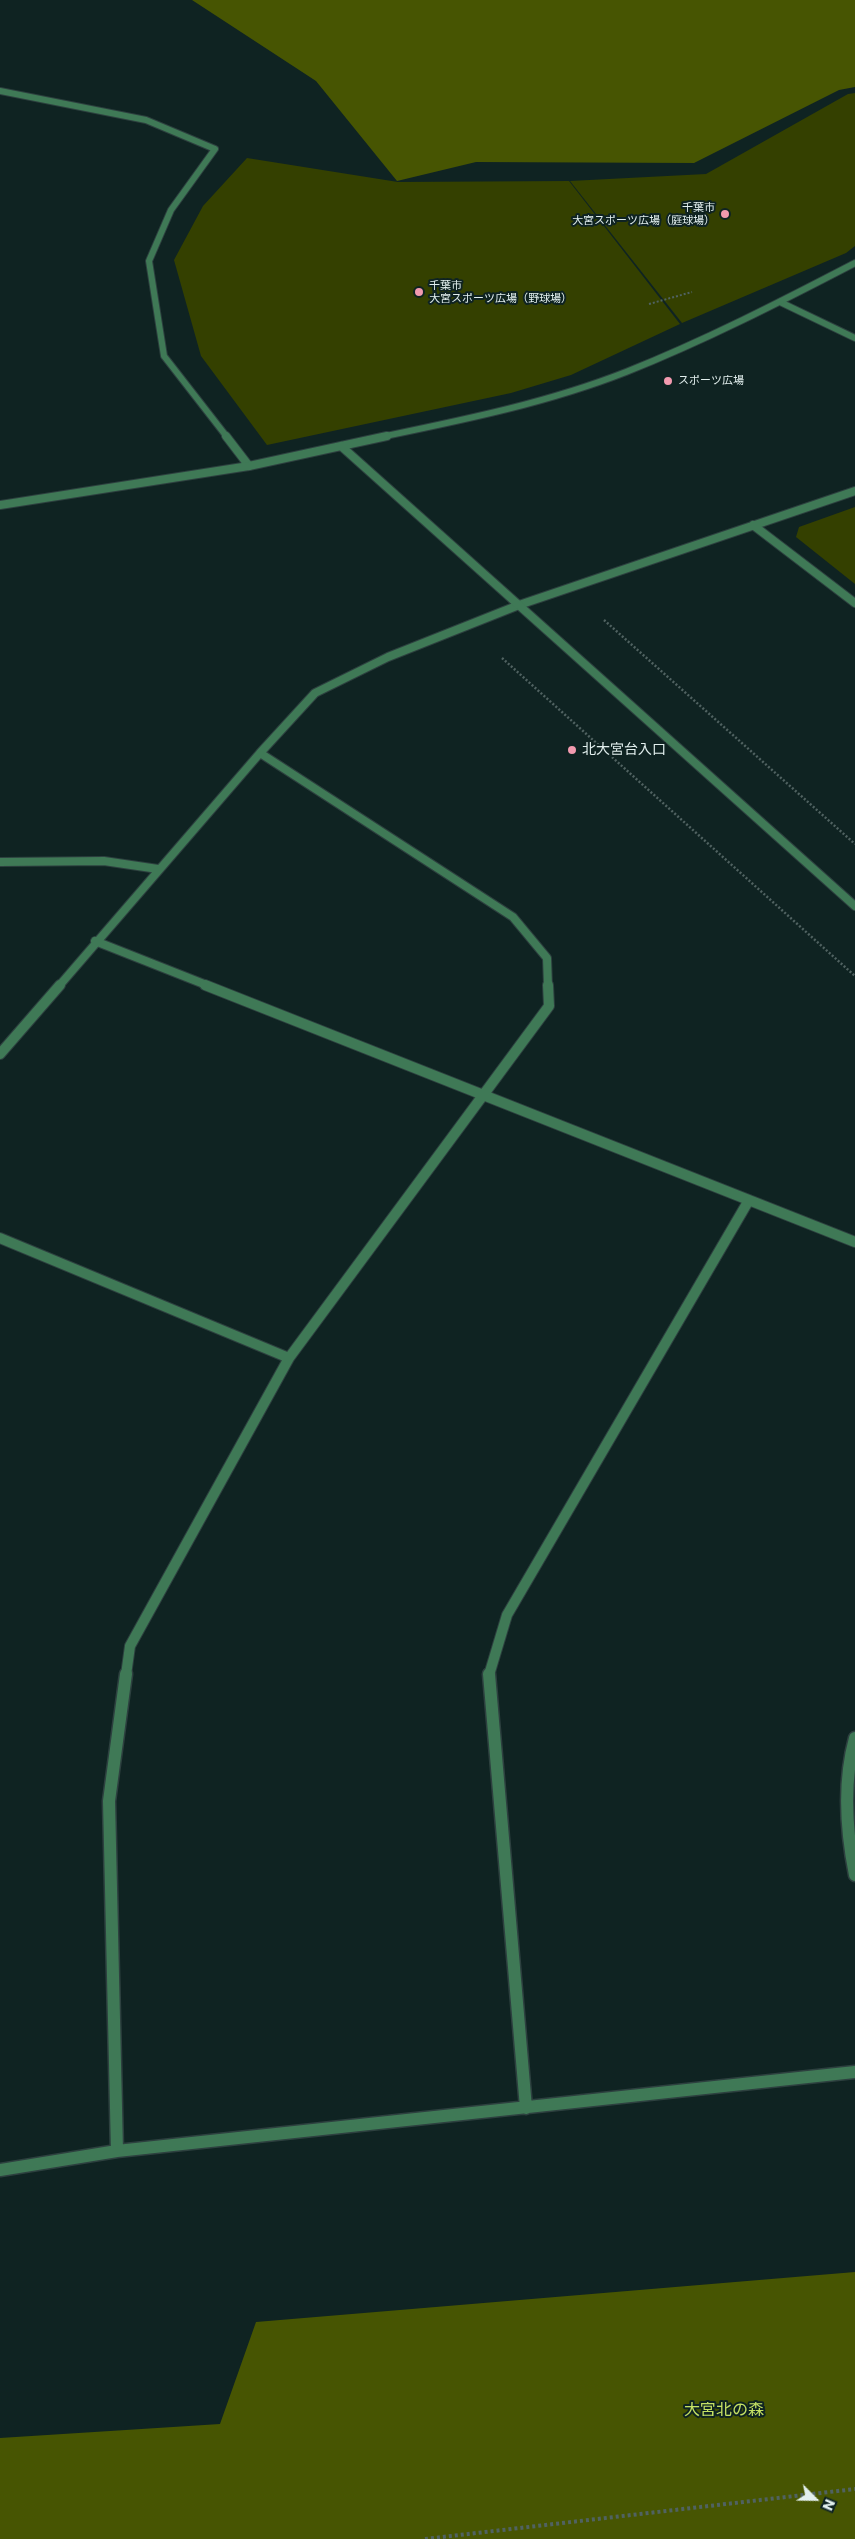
<!DOCTYPE html>
<html>
<head>
<meta charset="utf-8">
<style>
	body { margin:0 }
	#map { position:relative; width:855px; height:2539px; overflow:hidden; background:#0f2322; font-family:Poppins,sans-serif }
	canvas { display:block }
	.north { position:absolute; left:790px; top:2474px; width:50px; height:50px; -webkit-text-stroke:4px #0f2322; paint-order:stroke; rotate:113deg; font-size:14px; font-weight:700; line-height:20px; text-align:center; color:#e2efee }
	.north::after { content:''; display:block; margin:auto; width:18px; height:22px; background:#e2efee; clip-path:polygon(50% 0,100% 100%,50% 72%,0 100%) }
</style>
</head>
<body>
<div id="map">
<canvas width="855" height="2539"></canvas>
<div class="north">N</div>
</div>
<script>
const c = document.querySelector('canvas').getContext('2d');
c.lineJoin = 'round';
function fill(path, color) { c.fillStyle = color; c.fill(path, 'evenodd'); }
function strokePath(path, color, width, dash) { c.strokeStyle = color; c.lineWidth = width; c.lineCap = dash ? 'butt' : 'round'; c.setLineDash(dash || []); c.stroke(path); }
function write(font, color, halo, rows, align = 'center') {
  c.font = font + ' Poppins,"Noto Sans JP",sans-serif'; c.lineWidth = 4; c.setLineDash([]); c.textBaseline = 'middle'; c.strokeStyle = halo; c.fillStyle = color; for (const [text, x, y, turn = 0] of rows) {
    c.save(); c.translate(x, y); c.rotate((+turn || 0) * Math.PI / 180); c.textAlign = isNaN(turn) ? turn : align; if (halo) c.strokeText(text, 0, 0); c.fillText(text, 0, 0); c.restore();
  }
}
fill(new Path2D(`
	M855,93v153l-9,7 -164,70 -112,-142 136,-7 142,-80z
	M247,158l151,24 171,-1 111,143 -109,51 -60,18 -244,52 -66,-89 -27,-96 29,-54z
	M855,507v77l-59,-47 3,-10z`), '#344000');
fill(new Path2D(`
	M192,0h663v87l-16,3 -145,73 -218,-1 -79,19 -81,-100z
	M855,2272v267h-855v-101l220,-14 36,-102z`), '#475502');
const minorFar3 = new Path2D(`
	M0,91l146,29 69,29 -44,61 -22,51 15,95 63,81
	M780,302l75,36`);
const minorFar2 = new Path2D(`
	M226,436l23,30
	M753,525l102,78
	M260,753l253,164 34,41 1,28
	M0,862l104,-1 54,8
	M95,941l114,45
	M59,986l201,-233 55,-60 73,-36 131,-52 336,-114`);
const minorFar1 = new Path2D(`
	M205,985l650,257
	M0,1054l60,-69
	M0,1238l289,120
	M126,1675l4,-29 159,-288 260,-352 -1,-21
	M489,1675l18,-60 242,-415`);
const minor = new Path2D(`
	M489,1674l37,434
	M855,1738c-12,44 -9,92 0,137
	M117,2151l-8,-350 17,-127
	M0,2170l117,-19 738,-79`);
const tertiaryFar1 = new Path2D(`
	M381,437c82,-17 166,-34 245,-65 78,-31 154,-70 229,-109`);
const tertiary = new Path2D(`
	M341,446l514,460
	M0,505l249,-39 138,-30`);
strokePath(minorFar3, '#2d403f', 8);
strokePath(minorFar2, '#2d403f', 10);
strokePath(minorFar1, '#2d403f', 12);
strokePath(minor, '#2d403f', 15);
strokePath(tertiaryFar1, '#2d403f', 8);
strokePath(tertiary, '#2d403f', 10);
strokePath(new Path2D(`
	M649,304l43,-12`), '#506261', 2, [2, 2]);
strokePath(new Path2D(`
	M604,620l251,224
	M502,658l353,318`), '#506261', 2.5, [2, 2]);
strokePath(new Path2D(`
	M425,2539l430,-50`), '#506261', 4, [3, 3]);
strokePath(minorFar3, '#3f7956', 6);
strokePath(minorFar2, '#3f7956', 8);
strokePath(minorFar1, '#3f7956', 10);
strokePath(minor, '#3f7956', 12);
strokePath(tertiaryFar1, '#3f7956', 6);
strokePath(tertiary, '#3f7956', 8);
for (const [x, y, r, color] of [
	[725,214,5,"#f29aaf"],
	[419,292,5,"#f29aaf"],
	[668,381,5,"#f29aaf"],
	[572,750,5,"#f29aaf"]
]) { const dot = new Path2D(); dot.arc(x, y, r, 0, 2 * Math.PI); c.fillStyle = color; c.fill(dot); strokePath(dot, '#0f2322', 2); }
write('11px', '#e2efee', '#0f2322', [
	["千葉市",715,208,"right"],
	["大宮スポーツ広場（庭球場）",715,221,"right"],
	["千葉市",429,286],
	["大宮スポーツ広場（野球場）",429,299],
	["スポーツ広場",678,381]
], 'left');
write('14px', '#e2efee', '#0f2322', [
	["北大宮台入口",582,750]
], 'left');
write('16px', '#c5e164', '#0f2322', [
	["大宮北の森",724,2411]
]);
</script>
</body>
</html>
